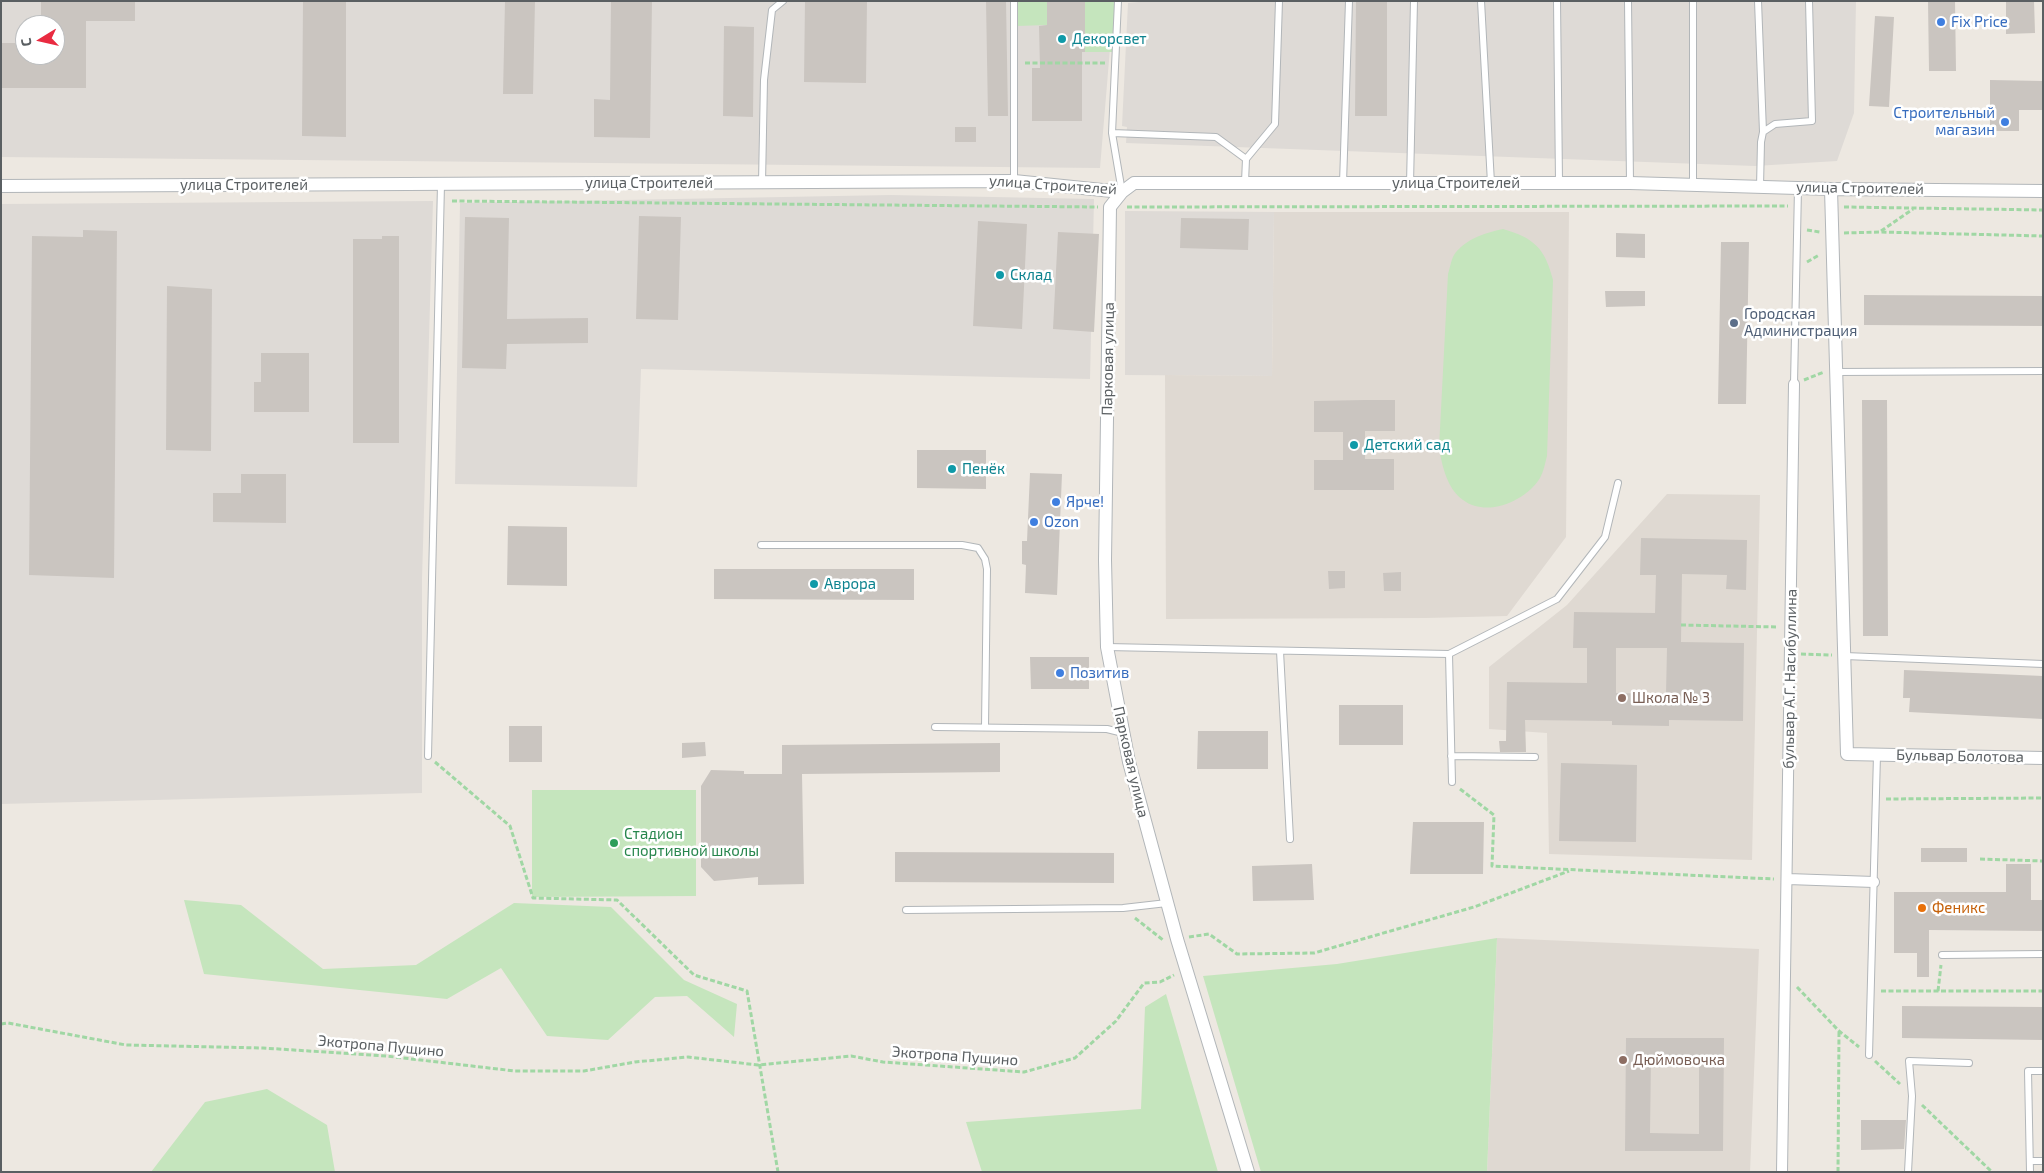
<!DOCTYPE html>
<html>
<head>
<meta charset="utf-8">
<style>
	body { margin:0 }
	#map { position:relative; width:2044px; height:1173px; overflow:hidden; background:#ede8e1; font-family:"Exo 2",sans-serif }
	canvas { display:block }
	.frame { position:absolute; inset:0; border:2px solid #5a5f62; pointer-events:none }
	.north { position:absolute; left:15px; top:15px; width:50px; height:50px; box-sizing:border-box; background:#fff; border:1px solid #bdbfc0; border-radius:50%; rotate:261deg; font-size:14px; font-weight:700; line-height:20px; text-align:center; color:#5a5f62 }
	.north::after { content:''; display:block; margin:auto; width:18px; height:22px; background:#e92b41; clip-path:polygon(50% 0,100% 100%,50% 72%,0 100%) }
</style>
</head>
<body>
<div id="map">
<canvas width="2044" height="1173"></canvas>
<div class="frame"></div>
<div class="north">С</div>
</div>
<script>
const c = document.querySelector('canvas').getContext('2d');
c.lineJoin = 'round';
function fill(path, color) { c.fillStyle = color; c.fill(path, 'evenodd'); }
function strokePath(path, color, width, dash) { c.strokeStyle = color; c.lineWidth = width; c.lineCap = dash ? 'butt' : 'round'; c.setLineDash(dash || []); c.stroke(path); }
function write(font, color, halo, rows, align = 'center') {
  c.font = font + ' "Exo 2",sans-serif'; c.lineWidth = 5; c.setLineDash([]); c.textBaseline = 'middle'; c.strokeStyle = halo; c.fillStyle = color; for (const [text, x, y, turn = 0] of rows) {
    c.save(); c.translate(x, y); c.rotate((+turn || 0) * Math.PI / 180); c.textAlign = isNaN(turn) ? turn : align; if (halo) c.strokeText(text, 0, 0); c.fillText(text, 0, 0); c.restore();
  }
}
fill(new Path2D(`
	M1,1h1113l-14,167 -1099,-11zM25,25h30v30h-30z
	M1150,1h706l-2,112 -17,48 -82,5 -629,-23 1,-16 -5,-1 6,-123z
	M891,195l203,4 -4,180 -449,-10 -4,118 -182,-3 5,-281z
	M433,201l-11,378v214l-421,11v-600z
	M1125,211l149,1 -2,164 -147,-1z`), '#dedad6');
fill(new Path2D(`
	M1274,212h295l-3,325 -59,79 -81,2 -260,1 -1,-244 107,1z
	M1667,494l93,1 -8,365 -203,-6 -2,-121 -58,-4v-62l78,-62z
	M1497,938l262,11 -9,223h-263z`), '#dfd9d2');
fill(new Path2D(`
	M1017,1h30v24l-30,1z
	M1085,1h31v51h-31z
	M1503,229c31,9 42,19 50,51l-6,176c-2,7 -3,15 -7,22 -14,23 -53,40 -77,22 -16,-11 -21,-35 -24,-52l9,-174c2,-6 3,-14 6,-19 11,-16 31,-22 49,-26z
	M532,790h164v106l-164,1z
	M184,900l57,5 82,64 93,-4 98,-62 97,4 73,73 53,24 -3,33 -47,-41 -32,1 -47,43 -61,-4 -46,-68 -54,31 -243,-25z
	M1497,938l-10,234h-226l-58,-196 134,-12z
	M1166,994l52,178h-236l-16,-50 175,-13 4,-102z
	M267,1089l60,36 8,47h-184l54,-70z`), '#c5e5bd');
fill(new Path2D(`
	M41,1h94v20h-49v67h-85v-45h24v12h30v-30h-14z
	M303,1h43v136l-44,-1z
	M505,1h30l-2,93h-30z
	M611,1h41l-2,137 -56,-1v-38l16,1z
	M805,1h62l-1,82 -62,-1z
	M986,1h20l2,115h-20z
	M1047,1h38v51h-3v69h-50v-53h8l-1,-42 8,-1z
	M1356,1h31v115h-32z
	M1928,1h27l1,70h-27z
	M2006,1h28l1,32 -29,1z
	M1875,16l19,1 -5,90 -20,-1z
	M724,26l30,1 -1,90 -30,-1z
	M1990,80l53,1v29h-24v21h-29z
	M955,127h21v15h-21z
	M639,216l42,1 -3,103 -42,-1z
	M465,217l44,1 -2,101 81,-1v25l-81,1 -1,25 -44,-1z
	M1181,218l68,1 -1,31 -68,-2z
	M978,221l49,3 -5,105 -49,-3z
	M83,230l34,1 -3,347 -85,-3 3,-339 51,1z
	M1058,232l41,2 -5,98 -41,-3z
	M1616,233l29,1v24l-29,-1z
	M382,236h17v207h-46v-204h29z
	M1721,242h28l-3,162h-28z
	M167,286l45,3 -1,162 -45,-1z
	M1605,291h40v15l-39,1z
	M1864,295l179,1v30l-179,-1z
	M261,353h48v59h-55v-30h7z
	M1365,400h30v31h-30v28h29v31h-80v-30h29v-28h-29v-31z
	M1862,400h25l1,236h-25z
	M917,450h69v39l-69,-1z
	M1030,473l32,1 -5,121 -32,-2 1,-28 -4,-1v-23h5z
	M241,474h45v49l-73,-1v-29h28z
	M508,526l59,1v59l-60,-1z
	M1641,538l106,2 -1,50 -20,-1 1,-14 -45,-1 -1,68 63,1 -1,78 -74,-1v6l-57,-1v-4l-87,-1 1,32h-26l-1,-11h7l1,-59 80,1v-35h-14l1,-36 81,1 1,-38h-16zM1616,648h51l-1,46 -50,-1z
	M714,569h200v31l-200,-1z
	M1328,571h17v17l-16,1z
	M1401,572v19h-17l-1,-18z
	M1030,657h59v32h-58z
	M1904,670l139,6v43l-134,-7 1,-14h-7z
	M1339,705h64v40h-64z
	M509,726h33v36h-33z
	M1198,731h70v38h-71z
	M705,742l1,14 -24,2v-15z
	M1000,743v29l-198,2 2,110 -46,1v-8l-44,4 -13,-14v-81l10,-16 33,1v3h38v-29z
	M1561,763l76,2 -1,77 -77,-1z
	M1413,822h71l-1,52h-73z
	M1921,848h46v14h-46z
	M895,852l219,1v30l-219,-1z
	M1312,864l2,36 -61,1 -1,-35z
	M2006,864h25v36h12v31l-114,-1v47h-12v-24h-23v-61h112z
	M1902,1006l141,1v33l-141,-2z
	M1626,1038h98l-1,113h-98zM1651,1056h48v78l-49,-1z
	M1861,1120h45l-2,29 -43,1z`), '#cac5c0');
const service = new Path2D(`
	M1118,1l-6,132 10,59
	M1481,1l10,182
	M1557,1l2,181
	M1628,1l2,182
	M1758,1l5,131
	M1112,133l104,4 30,22 -1,23
	M1246,159l29,-35 4,-123
	M1014,181v-180
	M762,183l2,-103 8,-70 11,-9
	M1343,183l6,-182
	M1410,184l4,-183
	M1693,185v-184
	M1760,187l1,-45 2,-10 12,-8 37,-3 -3,-120
	M1836,372l207,-1
	M1794,384l4,-196
	M761,545h201l16,3 7,11 2,10 -2,158
	M1107,647l342,7 108,-55 48,-62 13,-54
	M1280,651l10,188
	M1449,654l3,128
	M1845,656l198,8
	M935,727l172,2 16,4
	M428,756l13,-572
	M1451,756l84,1
	M906,910l217,-2 44,-5
	M1942,955l101,-1
	M1869,1055l8,-300
	M2030,1161h13
	M1908,1172l4,-76 -3,-35 60,2
	M2030,1172l-2,-101h15`);
const pedestrian = new Path2D(`
	M1788,879l86,3
	M1782,1172l12,-788`);
const minor = new Path2D(`
	M1,186l1013,-5 108,11
	M1831,189l16,565 196,4
	M1248,1172l-71,-233 -48,-177 -22,-115 -2,-87 5,-353 12,-15 12,-9h496l201,6 212,2`);
strokePath(service, '#b2b6b9', 8);
strokePath(pedestrian, '#b2b6b9', 12);
strokePath(minor, '#b2b6b9', 14);
strokePath(new Path2D(`
	M1025,63h81
	M452,201l646,6
	M1127,207l661,-1
	M1844,207l199,3
	M1807,230l13,2
	M1881,231l32,-22
	M1844,233l36,-1 163,4
	M1807,262l12,-7
	M1804,380l20,-8
	M1681,625l97,2
	M1801,654l31,1
	M435,762l75,64 23,72 84,2 77,75 53,16 31,181
	M1460,789l34,26 -2,51 282,13
	M1886,799l157,-1
	M1980,859l63,2
	M1135,918l28,22
	M1189,937l20,-3 28,20 77,-1 160,-46 95,-36
	M1797,987l42,44 20,16
	M1881,991h162
	M1938,991l3,-26
	M1,1024l7,-1 118,22 137,3 123,8 129,15h69l51,-9 53,-5 70,8 93,-9 32,6 141,10 51,-14 41,-37 28,-38 16,-1 14,-7
	M1875,1061l25,23
	M1922,1105l70,67
	M1838,1172l1,-140`), '#a0d7a4', 3, [5, 2.5]);
strokePath(service, '#fff', 6);
strokePath(pedestrian, '#fff', 10);
strokePath(minor, '#fff', 12);
for (const [x, y, r, color] of [
	[1941,22,5,"#3f7fe0"],
	[1062,39,5,"#0f9aa8"],
	[2005,122,5,"#3f7fe0"],
	[1000,275,5,"#0f9aa8"],
	[1734,323,5,"#5c6f8a"],
	[1354,445,5,"#0f9aa8"],
	[952,469,5,"#0f9aa8"],
	[1056,502,5,"#3f7fe0"],
	[1034,522,5,"#3f7fe0"],
	[814,584,5,"#0f9aa8"],
	[1060,673,5,"#3f7fe0"],
	[1622,698,5,"#8d6e63"],
	[614,843,5,"#2e9e5b"],
	[1922,908,5,"#e8710a"],
	[1623,1060,5,"#8d6e63"]
]) { const dot = new Path2D(); dot.arc(x, y, r, 0, 2 * Math.PI); c.fillStyle = color; c.fill(dot); strokePath(dot, '#fff', 2); }
write('15px', '#366cbe', '#fff', [
	["Fix Price",1951,22],
	["Строительный",1995,113,"right"],
	["магазин",1995,130,"right"],
	["Ярче!",1066,502],
	["Ozon",1044,522],
	["Позитив",1070,673]
], 'left');
write('15px', '#0d838f', '#fff', [
	["Декорсвет",1072,39],
	["Склад",1010,275],
	["Детский сад",1364,445],
	["Пенёк",962,469],
	["Аврора",824,584]
], 'left');
write('15px', '#5a5f62', '#fff', [
	["улица Строителей",649,183],
	["улица Строителей",1456,183],
	["улица Строителей",244,185],
	["улица Строителей",1053,185,4],
	["улица Строителей",1860,188,1],
	["Парковая улица",1108,359,-89],
	["бульвар А.Г. Насибуллина",1790,679,-89],
	["Бульвар Болотова",1960,756,1],
	["Парковая улица",1131,762,77],
	["Экотропа Пущино",381,1046,5],
	["Экотропа Пущино",955,1056,4]
]);
write('15px', '#4e5e75', '#fff', [
	["Городская",1744,314],
	["Администрация",1744,331]
], 'left');
write('15px', '#785e54', '#fff', [
	["Школа № 3",1632,698],
	["Дюймовочка",1633,1060]
], 'left');
write('15px', '#27864d', '#fff', [
	["Стадион",624,834],
	["спортивной школы",624,851]
], 'left');
write('15px', '#c56008', '#fff', [
	["Феникс",1932,908]
], 'left');
</script>
</body>
</html>
